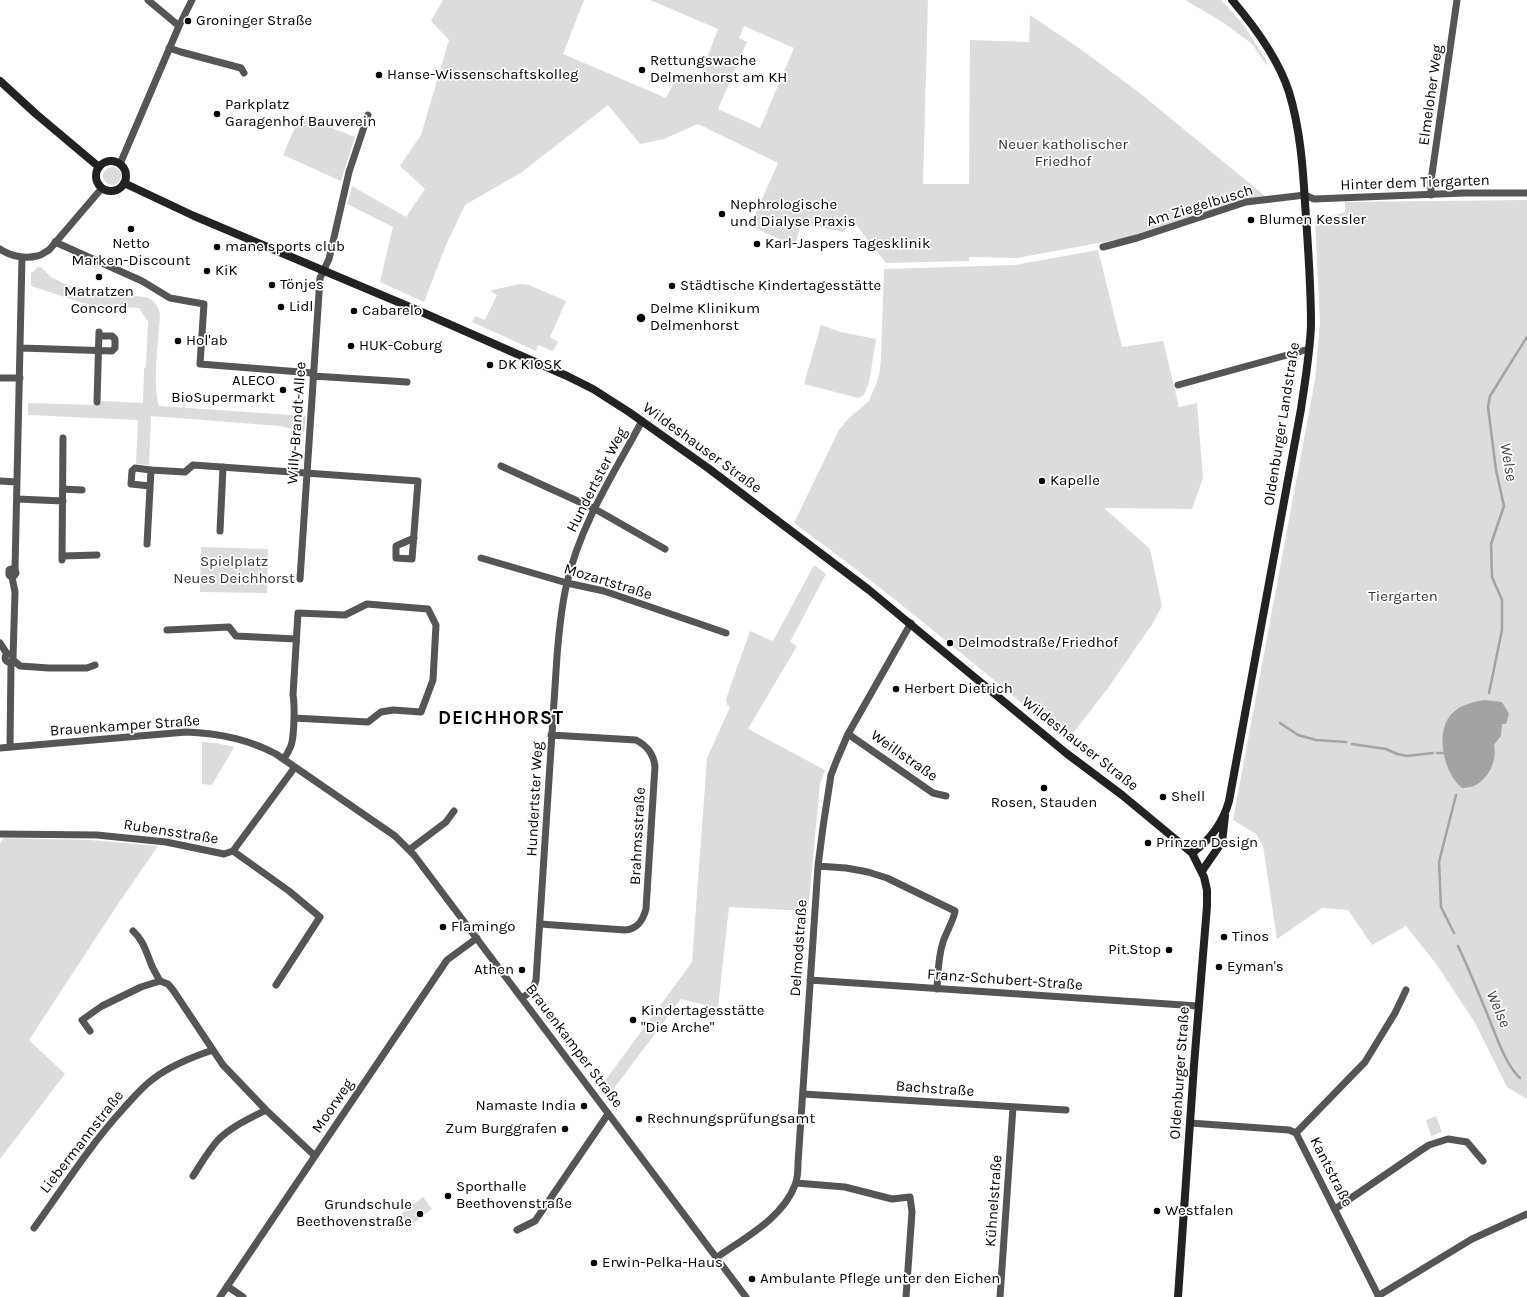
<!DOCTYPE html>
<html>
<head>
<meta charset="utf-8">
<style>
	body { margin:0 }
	canvas { display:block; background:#fff }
</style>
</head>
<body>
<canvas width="1527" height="1297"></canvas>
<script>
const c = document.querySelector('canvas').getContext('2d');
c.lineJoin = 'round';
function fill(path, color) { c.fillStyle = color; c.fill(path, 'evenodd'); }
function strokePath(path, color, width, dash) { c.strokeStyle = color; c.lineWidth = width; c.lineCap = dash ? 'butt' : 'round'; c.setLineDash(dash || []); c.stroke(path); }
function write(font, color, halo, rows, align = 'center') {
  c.font = font + ' Karla,sans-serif'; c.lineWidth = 3.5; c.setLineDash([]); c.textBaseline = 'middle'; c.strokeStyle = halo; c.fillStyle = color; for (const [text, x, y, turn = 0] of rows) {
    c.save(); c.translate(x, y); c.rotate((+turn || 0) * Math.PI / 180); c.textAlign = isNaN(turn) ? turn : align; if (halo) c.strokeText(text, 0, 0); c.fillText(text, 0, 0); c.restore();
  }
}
fill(new Path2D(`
	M443,0h141l-21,54 103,44 13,-25 20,6 19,-50 -68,-29h278l-5,184h46l1,-144 59,2 1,-27 49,33 62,46 124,102 -123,39 -125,23 -48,-1v4l-83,2 -32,-41 -11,10 -42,-9 -6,23 -45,-20 28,-63 -80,-39 -34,15 -24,5 -32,-39 -86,67 -57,33 -19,40 -22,57 -44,-20 13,-55 -46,-23 5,-18 54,31 19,-28 -25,-23 21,-31 28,-95 -18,-19zM744,26l50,22 -34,80 -42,-19 29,-67 -8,-4z
	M1185,0h36l22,24 23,36 1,6 -15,-22 -28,-21z
	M300,116l55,21 -14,44 -58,-26z
	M103 176a9 9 0 1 1 18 0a9 9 0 1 1-18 0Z
	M1527,200v899l-20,-12 -32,-64 -38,-58 -31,-39 -34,19 -24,-35 -26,-2 -45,31 -14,-93 -7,-12 -23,-14 82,-440 5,-58 -5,-101 30,-9v-10zM1502,702l-1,34 -7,9 -10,34 -15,9 -4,1z
	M1098,250l24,97 41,-6 16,66 18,-4 6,75 -11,31 -88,-1 46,41 12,57 -9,17 -45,65 -41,53c-90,-75 -179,-150 -273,-218l45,-93 9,-11 21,-18 8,-19 3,-12 1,-13 3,-88 131,-4z
	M38,267h3l10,10 14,7 26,8 54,5c9,2 13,9 15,17 -1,26 -8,67 -1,92l147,10 -2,16 -24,-6 -129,-10 -2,49 -13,-1 2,-44 -110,-5v-12l70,2 4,-4 41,2 1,-34 2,-3 2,-44 -9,-14 -38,-2 -18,-3 -52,-17v-13z
	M520,284l9,1 37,16 -16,36 8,5 -5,9 -15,-6 -2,6 -64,-29 3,-6 10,4 12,-25 -6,-3 1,-2z
	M821,325l20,7 35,7 -7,44 -5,12 -6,3 -54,-14z
	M201,547l67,2 -1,44 -67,-1z
	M814,565l12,9 -36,68 7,4 -49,83 77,41 -5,14 -12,127 -79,-4 -11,101 -37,-9 -75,100 -7,-10 93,-127 15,-204 23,-51 -3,-2 -1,-6 24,-68 23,10z
	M202,742l14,1 18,4 -22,38 -10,-1z
	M4,838l87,2 67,6 -40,58 -89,136 36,34 -65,85v-316z
	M1436,1116l6,16 -11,4 -5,-16z
	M423,1197l9,12 -22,17 -9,-12z`), '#dcdcdc');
fill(new Path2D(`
	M1484,700l18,2 7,12 -3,10h-4l-1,12 -7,9c4,19 -10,44 -32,43 -19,-15 -29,-61 -7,-77 8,-7 19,-9 29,-11z`), '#a3a3a3');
strokePath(new Path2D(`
	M1489,693l13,-63v-30l-10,-23 -1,-33 13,-38 -8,-36 -8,-63 2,-11 37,-59
	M1280,723l18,12 18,5 30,2
	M1352,744l34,5 11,5 10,2 26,-3
	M1437,753h6
	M1454,933l-13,-26 -2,-45 17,-67
	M1458,946c10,21 19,43 28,65 9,21 18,52 34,67`), '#a3a3a3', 2.5);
strokePath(new Path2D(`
	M148,0l31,26
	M169,48l12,4 60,16 3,5
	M120,164l59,-138 13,-26
	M1431,195v-14l26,-181
	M55,242l87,39 28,17 34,6 -4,60 113,9
	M1103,247l34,-9 109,-36 59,-7 9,4 150,-6h63
	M0,249c10,7 25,10 37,7 4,0 8,-4 12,-6l53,-62
	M21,348l91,3 3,-3v-9l-3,-3h-13
	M313,376l94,6
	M0,378h20
	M1178,385l131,-36
	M97,402l2,-70
	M501,466l94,43 70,40
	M0,481l17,1
	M150,486l-19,-2 1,-13 3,-3 16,2
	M63,489l19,1
	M17,499l46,2
	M220,531l3,-64
	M147,544l4,-74 34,2 8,-7 225,16 -6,78 -16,-1v-12l18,-8
	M63,556l34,-1
	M481,558l86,25 37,8 122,42
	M62,560l1,-122
	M15,569h-4l-2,1v5l1,1h4l2,-3 -1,-4 7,-312
	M12,577l3,15 -2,66
	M300,579l20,-301 9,-19 20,-87 19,-57
	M167,630l62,-3 7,9 60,3
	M0,643l7,11
	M5 658a4 4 0 1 1 8 0a4 4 0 1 1-8 0Z
	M13,660l7,6 29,2h38l8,-3
	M848,734l85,59 13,3
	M10,747l1,-85
	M0,748l186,-16c32,1 62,7 90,22l119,82 19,19 332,442
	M284,759c3,-5 7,-11 8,-17 2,-10 3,-36 1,-47l5,-82 47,2 22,-11 61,5 8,16 -3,55 -12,32 -28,-2 -12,2 -13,10 -74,-4
	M0,834l97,1 69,7 58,12 9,-3 62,-84
	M409,850l37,-28 8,-11
	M233,851l56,40 31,26 -44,68
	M818,866l28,2 22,4 19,6 68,33c0,6 -10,24 -12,31 -5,15 -5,31 -6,47
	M540,924l85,6c13,-1 18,-10 21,-21l9,-143c-2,-13 -8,-20 -19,-26l-85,-5
	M133,931c10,9 12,18 17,30 2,7 7,14 10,20
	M810,980l388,26
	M522,998l11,-8 3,-10 21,-324c2,-24 4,-49 10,-73 13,-58 47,-110 75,-162
	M90,1031l-8,-11 20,-14 39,-19 19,-6 8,3 5,6 40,60
	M803,1094l263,16
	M1190,1123l99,7 7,3 83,164
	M1296,1133l69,-71 30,-49 11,-23
	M193,1176c8,-12 15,-25 25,-36 13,-13 32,-22 48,-30
	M796,1183l49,4 47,12 18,-2 2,15 -6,85
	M1335,1209l82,-56 12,-8 19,-6 19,3 16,19
	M34,1228c29,-40 56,-83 89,-119 10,-11 19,-22 30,-30 18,-14 39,-22 60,-29l10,15 43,45 49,46
	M517,1230l18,-9 73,-107
	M716,1258c28,-20 67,-40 79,-73 3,-7 3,-15 3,-22l20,-297 5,-39 8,-52 5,-13 12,-28 63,-111
	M227,1286l16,11
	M1378,1296l94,-57 55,-25
	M220,1297l227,-337 30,-22
	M1000,1297l13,-190`), '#555', 7);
strokePath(new Path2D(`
	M0,81l36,33 63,53
	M96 176a15 15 0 1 1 30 0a15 15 0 1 1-30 0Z
	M124,183l70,33 223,94 150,66 26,13 36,23 79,56 161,122 197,163 56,42 70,58 12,24 3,13v16l-13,159 -16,232
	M1192,853c18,-13 31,-30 37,-52l72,-392c4,-28 9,-56 10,-84 0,-41 -3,-81 -6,-122 -2,-36 -5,-75 -16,-111 -11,-34 -34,-65 -57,-92
	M1202,871l20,-29 3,-26`), '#222', 8);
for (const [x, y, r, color] of [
	[188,21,4,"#000"],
	[642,70,4,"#000"],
	[379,75,4,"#000"],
	[217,114,4,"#000"],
	[722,214,4,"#000"],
	[1251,220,4,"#000"],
	[131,229,4,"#000"],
	[757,244,4,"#000"],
	[217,247,4,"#000"],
	[207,271,4,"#000"],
	[99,277,4,"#000"],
	[272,285,4,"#000"],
	[672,286,4,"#000"],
	[281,307,4,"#000"],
	[354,311,4,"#000"],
	[641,318,5,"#000"],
	[178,341,4,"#000"],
	[351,346,4,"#000"],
	[490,365,4,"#000"],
	[283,390,4,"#000"],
	[1042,481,4,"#000"],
	[950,643,4,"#000"],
	[896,689,4,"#000"],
	[1044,788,4,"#000"],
	[1163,797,4,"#000"],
	[1148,843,4,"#000"],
	[443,927,4,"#000"],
	[1224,937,4,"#000"],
	[1169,950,4,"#000"],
	[1219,967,4,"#000"],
	[522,970,4,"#000"],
	[633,1020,4,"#000"],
	[584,1106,4,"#000"],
	[639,1119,4,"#000"],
	[565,1129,4,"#000"],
	[448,1196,4,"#000"],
	[1157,1211,4,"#000"],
	[420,1214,4,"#000"],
	[594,1263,4,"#000"],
	[752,1279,4,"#000"]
]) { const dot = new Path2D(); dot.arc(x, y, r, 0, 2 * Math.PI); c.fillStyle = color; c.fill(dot); strokePath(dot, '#fff', 1.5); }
write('15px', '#000', '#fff', [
	["Groninger Straße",196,21],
	["Rettungswache",650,61],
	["Delmenhorst am KH",650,78],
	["Hanse-Wissenschaftskolleg",387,75],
	["Parkplatz",225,105],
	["Garagenhof Bauverein",225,122],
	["Nephrologische",730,205],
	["und Dialyse Praxis",730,222],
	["Blumen Kessler",1259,220],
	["Netto",131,244,"center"],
	["Marken-Discount",131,261,"center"],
	["Karl-Jaspers Tagesklinik",765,244],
	["mane sports club",225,247],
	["KiK",215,271],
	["Tönjes",280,285],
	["Städtische Kindertagesstätte",680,286],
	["Matratzen",99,292,"center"],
	["Concord",99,309,"center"],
	["Lidl",289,307],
	["Delme Klinikum",650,309],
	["Delmenhorst",650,326],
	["Cabarelo",362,311],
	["Hol'ab",186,341],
	["HUK-Coburg",359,346],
	["DK KIOSK",498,365],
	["ALECO",275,381,"right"],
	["BioSupermarkt",275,398,"right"],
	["Kapelle",1050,481],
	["Delmodstraße/Friedhof",958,643],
	["Herbert Dietrich",904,689],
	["Shell",1171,797],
	["Rosen, Stauden",1044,803,"center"],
	["Prinzen Design",1156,843],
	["Flamingo",451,927],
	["Tinos",1232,937],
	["Pit.Stop",1161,950,"right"],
	["Eyman's",1227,967],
	["Athen",514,970,"right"],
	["Kindertagesstätte",641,1011],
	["\"Die Arche\"",641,1028],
	["Namaste India",576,1106,"right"],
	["Rechnungsprüfungsamt",647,1119],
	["Zum Burggrafen",557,1129,"right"],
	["Sporthalle",456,1187],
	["Beethovenstraße",456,1204],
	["Grundschule",412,1205,"right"],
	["Beethovenstraße",412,1222,"right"],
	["Westfalen",1165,1211],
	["Erwin-Pelka-Haus",602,1263],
	["Ambulante Pflege unter den Eichen",760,1279]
], 'left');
write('15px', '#000', '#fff', [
	["Elmeloher Weg",1431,95,-82],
	["Hinter dem Tiergarten",1415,183,-2],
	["Am Ziegelbusch",1200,206,-17],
	["Willy-Brandt-Allee",297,423,-86],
	["Oldenburger Landstraße",1282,424,-81],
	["Wildeshauser Straße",702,448,36],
	["Hundertster Weg",597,480,-63],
	["Mozartstraße",608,582,17],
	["Brauenkamper Straße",125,726,-4],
	["Wildeshauser Straße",1080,744,38],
	["Weillstraße",904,756,35],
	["Hundertster Weg",535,799,-87],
	["Rubensstraße",171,832,9],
	["Brahmsstraße",638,836,-87],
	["Delmodstraße",799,948,-86],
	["Franz-Schubert-Straße",1005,980,4],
	["Brauenkamper Straße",574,1046,53],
	["Oldenburger Straße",1180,1073,-86],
	["Bachstraße",935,1089,4],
	["Moorweg",333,1106,-56],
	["Liebermannstraße",82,1142,-52],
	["Kantstraße",1331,1172,63],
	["Kühnelstraße",994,1201,-86]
]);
write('15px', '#333', '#fff', [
	["Neuer katholischer",1063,145],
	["Friedhof",1063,162],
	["Spielplatz",234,562],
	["Neues Deichhorst",234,579],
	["Tiergarten",1403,597]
]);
write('italic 16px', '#444', '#fff', [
	["Welse",1508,462,80],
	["Welse",1498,1009,67]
]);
c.letterSpacing = '1px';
write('bold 19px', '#000', '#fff', [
	["DEICHHORST",501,719]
]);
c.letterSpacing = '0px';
</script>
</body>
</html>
